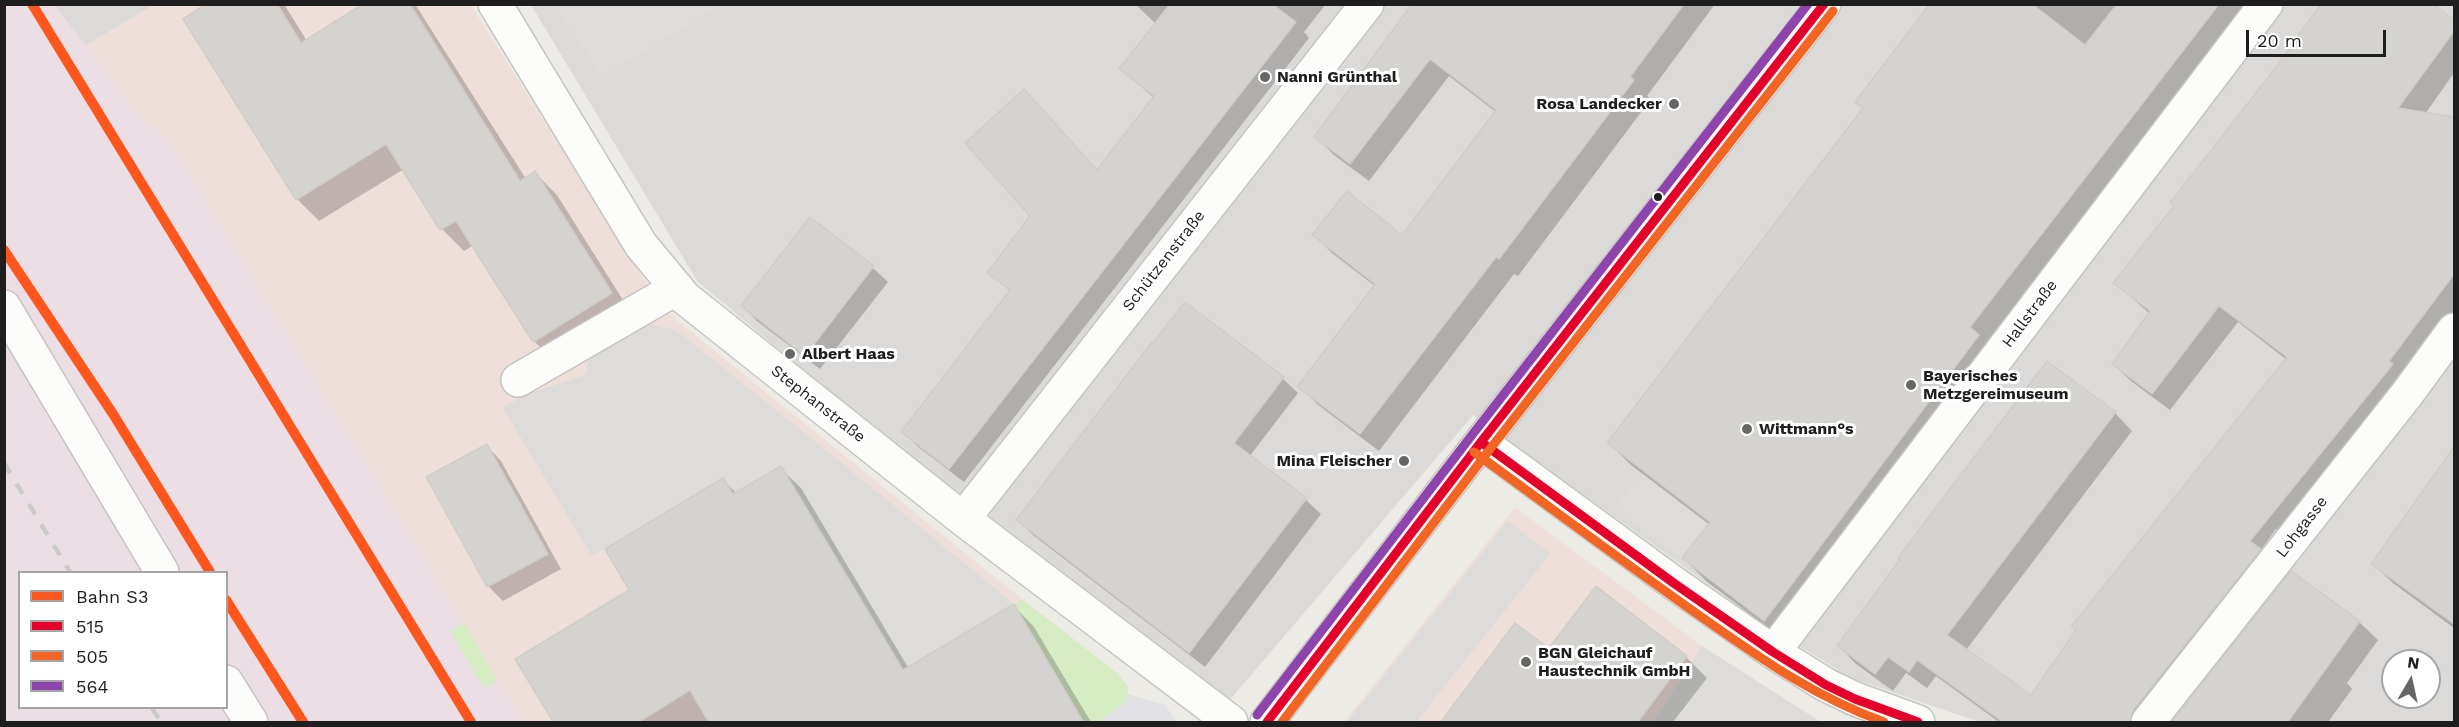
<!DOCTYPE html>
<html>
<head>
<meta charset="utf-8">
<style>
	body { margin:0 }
	#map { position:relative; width:2459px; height:727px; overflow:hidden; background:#edebe6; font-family:"Work Sans",sans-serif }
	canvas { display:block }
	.frame { position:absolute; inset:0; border:6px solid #1e1e1e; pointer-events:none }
	.legend { position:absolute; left:18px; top:571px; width:210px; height:138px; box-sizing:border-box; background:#fff; border:2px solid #a5a5a5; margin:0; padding:8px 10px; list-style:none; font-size:18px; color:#1e1e1e }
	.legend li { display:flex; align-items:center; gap:12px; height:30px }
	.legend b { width:30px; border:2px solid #a5a5a5 }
	.north { position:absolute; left:2381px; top:649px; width:60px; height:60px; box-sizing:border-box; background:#fff; border:2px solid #a5a5a5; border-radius:50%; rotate:9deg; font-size:16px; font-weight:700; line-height:24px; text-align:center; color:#1e1e1e }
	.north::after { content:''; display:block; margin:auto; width:21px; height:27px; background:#666664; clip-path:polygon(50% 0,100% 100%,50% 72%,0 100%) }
	.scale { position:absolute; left:2246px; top:30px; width:140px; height:27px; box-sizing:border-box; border:3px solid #1e1e1e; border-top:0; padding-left:8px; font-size:18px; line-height:21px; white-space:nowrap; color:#1e1e1e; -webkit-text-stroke:4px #fff; paint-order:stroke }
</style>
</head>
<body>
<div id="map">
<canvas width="2459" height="727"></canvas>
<div class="frame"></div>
<ul class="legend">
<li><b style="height:8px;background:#ff561d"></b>Bahn S3</li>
<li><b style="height:8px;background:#e4002b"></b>515</li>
<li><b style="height:8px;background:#f26522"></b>505</li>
<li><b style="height:8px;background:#8e44ad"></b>564</li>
</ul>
<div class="north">N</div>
<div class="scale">20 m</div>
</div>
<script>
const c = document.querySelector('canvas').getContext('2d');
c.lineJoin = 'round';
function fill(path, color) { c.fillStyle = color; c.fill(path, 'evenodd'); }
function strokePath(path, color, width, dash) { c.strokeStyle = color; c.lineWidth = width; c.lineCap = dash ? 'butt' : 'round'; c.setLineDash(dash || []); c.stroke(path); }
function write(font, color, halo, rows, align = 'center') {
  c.font = font + ' "Work Sans",sans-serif'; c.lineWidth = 6; c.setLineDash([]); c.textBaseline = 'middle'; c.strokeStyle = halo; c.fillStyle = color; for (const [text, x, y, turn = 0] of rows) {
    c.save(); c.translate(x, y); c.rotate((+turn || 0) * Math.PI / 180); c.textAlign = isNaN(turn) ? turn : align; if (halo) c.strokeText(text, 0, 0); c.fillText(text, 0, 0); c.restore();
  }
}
fill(new Path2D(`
	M55,5h99l-69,41z
	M531,5h1923v717h-474l-129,-44 -89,-55 -289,-208 -245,287 -341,-263 -189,-157zM2393,661h36v36h-36z`), '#dcdad8');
fill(new Path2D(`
	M154,5h317l191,303 360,291 96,75 10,13v7l-31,28h-573l-355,-581 -29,-24 -55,-71z
	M1515,507l187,139 120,76h-478z`), '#efdfda');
fill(new Path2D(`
	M4,5h51l85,112 29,24 355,581h-519zM20,572h206v136h-206z`), '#ebdfe5');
fill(new Path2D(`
	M1022,599l96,75 10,13v7l-4,10 -27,18h-35l16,-9 -64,-109z
	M464,623l33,57 -13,8 -34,-57z`), '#d6ecc3');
fill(new Path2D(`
	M554,5h169l-121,71z
	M654,325l18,4 10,6 125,100 207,169 -111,66 -123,-204 -47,28 -10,-16 -131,78 -89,-148 21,-13 61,-20 6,-22 52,-27z
	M1643,470l67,52 -28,36 -67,-49z
	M1508,521l42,33 -134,168h-69z
	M1702,646l118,76h2h-169z`), '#dddcda');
fill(new Path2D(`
	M1128,694l37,11 12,17h-80l27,-18z`), '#e2e1e5');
fill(new Path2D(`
	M209,4h75l23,37 59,-37h49l111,175 9,-6 22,22 76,121 -77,47 -22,-22 -60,-96 -10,6 -22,-22 -38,-60 -85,52 -22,-22z
	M1135,4h191l-22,28 5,6 -345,444 -47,-36 -14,-14 108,-140 -22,-20 109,-101 56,-73 -33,-29 35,-45z
	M1415,4h300l-68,92 4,3 -133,177 -4,-2 -135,177 -62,-47 -18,-18 76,-100 -43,-33 -18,-18 88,2 94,-125 -47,-36 -80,105 -35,-26 -18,-18z
	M1932,4h326l-471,638 -81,-61 -22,-23 26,-33 -79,-60 -22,-22 255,-334 -7,-7z
	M2431,4l23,18v51l-29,41 29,5v195l-168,220 -10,-5 -16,22 17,17 -140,154h-138l-63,-46 -9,12 -21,-15 -13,18 -37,-27 -17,-18 276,-233 17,18 -166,219 65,47 256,-337 -49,-38 -68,88 -39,-29 -18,-17 37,-50 -35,-31z
	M810,219l63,49 15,14 -68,87 -63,-48 -14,-15z
	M1185,304l98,75 15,14 -49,64 57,43 15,14 -116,153 -172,-132 -15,-15z
	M487,446l14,15 60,108 -58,32 -15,-15 -60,-109z
	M2454,450v178l-61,-45 -20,-19z
	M780,468l21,20 108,181 105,-63 20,21 57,95h-536l76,-131 92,-111 14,14z
	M1596,588l90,69 21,21 -34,44h-232l108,-71z
	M2359,622l19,18 -31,43 5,6 -24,33h-143z`), '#0003');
const building = new Path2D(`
	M206,4h71l24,39 62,-39h47l110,177 15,-10 77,122 -79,49 -77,-121 -16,9 -54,-86 -90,56 -113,-181z
	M1170,4h102l24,18 -347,447 -48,-37 109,-142 -23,-17 43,-57 -65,-73 59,-54 73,81 57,-74 -35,-27z
	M1412,4h272l-54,73 4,3 -70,93 -65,86 -3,-2 -136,177 -63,-47 78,-103 -63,-49 35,-44 55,44 94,-125 -66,-51 -80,105 -36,-27z
	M1930,4h102l53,41 32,-41h102l-249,323 9,8 -215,286 -82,-63 28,-36 -103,-79 256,-335 -8,-6z
	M2321,4h112l21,16v11l-56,77 56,9v157l-65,87 4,3 -143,177 11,8 -128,161 -3,13h-126l-87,-63 -8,12 -21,-15 -13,17 -38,-28 63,-87 -2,-1 149,-197 69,51 -169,223 84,60 45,-65 -5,-3 216,-270 -68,-51 -67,88 -40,-30 38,-53 -37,-28 61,-77 -4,-3 103,-132z
	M810,217l64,49 -69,90 -64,-50z
	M1185,302l99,75 -50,66 73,55 -118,155 -173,-133 136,-178 1,1z
	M487,444l61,110 -61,33 -61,-110z
	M2454,447v177l-83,-60z
	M781,466l122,204 111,-66 70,119h-375l-19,-33 -53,33h-83l-39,-64 114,-69 -24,-41 118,-71 10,16z
	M2291,571l69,50 -73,102h-116z
	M1596,586l91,70 -50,67h-197l75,-100 34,25z`);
fill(building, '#d5d3cf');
strokePath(building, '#d0cdc7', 1.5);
const minor = new Path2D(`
	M495,4l146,241 44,53 278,221 268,203
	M4,307l158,265
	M518,380l159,-92
	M1481,442l194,142 98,68 53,33 29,14 63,23
	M963,519l404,-515
	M1773,652l493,-648
	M226,682l25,40
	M1267,722l214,-280 343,-438
	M2148,722l259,-328 47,-64`);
strokePath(minor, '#c5c4c2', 36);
strokePath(minor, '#fcfcfb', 33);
strokePath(new Path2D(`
	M4,463l66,109
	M152,708l9,14`), '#cacac9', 4.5, [12, 12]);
strokePath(new Path2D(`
	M1481,442l194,142 98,68 53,33 29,14 63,23
	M1267,722l214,-280 343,-438`), '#e4002b', 9);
strokePath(new Path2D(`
	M1474,452c76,55 152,112 229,166 60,42 112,79 181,104
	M1282,722l208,-273 343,-438`), '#f26522', 9);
strokePath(new Path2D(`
	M1257,715l215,-280 336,-431`), '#8e44ad', 9);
strokePath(new Path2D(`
	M32,4l439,718
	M4,250l109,164 97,158
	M226,600l77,122`), '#ff561d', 10);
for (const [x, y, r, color] of [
	[1265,77,6,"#666664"],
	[1674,104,6,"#666664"],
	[1658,197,5,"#1e1e1e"],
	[790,354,6,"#666664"],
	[1911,385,6,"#666664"],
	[1747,429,6,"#666664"],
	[1404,461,6,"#666664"],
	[1526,662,6,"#666664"]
]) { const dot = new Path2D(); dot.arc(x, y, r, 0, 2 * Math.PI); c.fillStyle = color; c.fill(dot); strokePath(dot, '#fff', 2); }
write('bold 16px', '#1e1e1e', '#fff', [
	["Nanni Grünthal",1277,77],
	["Rosa Landecker",1662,104,"right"],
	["Albert Haas",802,354],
	["Bayerisches",1923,376],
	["Metzgereimuseum",1923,394],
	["Wittmann°s",1759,429],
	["Mina Fleischer",1392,461,"right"],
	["BGN Gleichauf",1538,653],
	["Haustechnik GmbH",1538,671]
], 'left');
write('16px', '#1e1e1e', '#fff', [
	["Schützenstraße",1164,261,-52],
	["Hallstraße",2030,314,-53],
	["Stephanstraße",818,404,38],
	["Lohgasse",2302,527,-52]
]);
</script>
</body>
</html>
